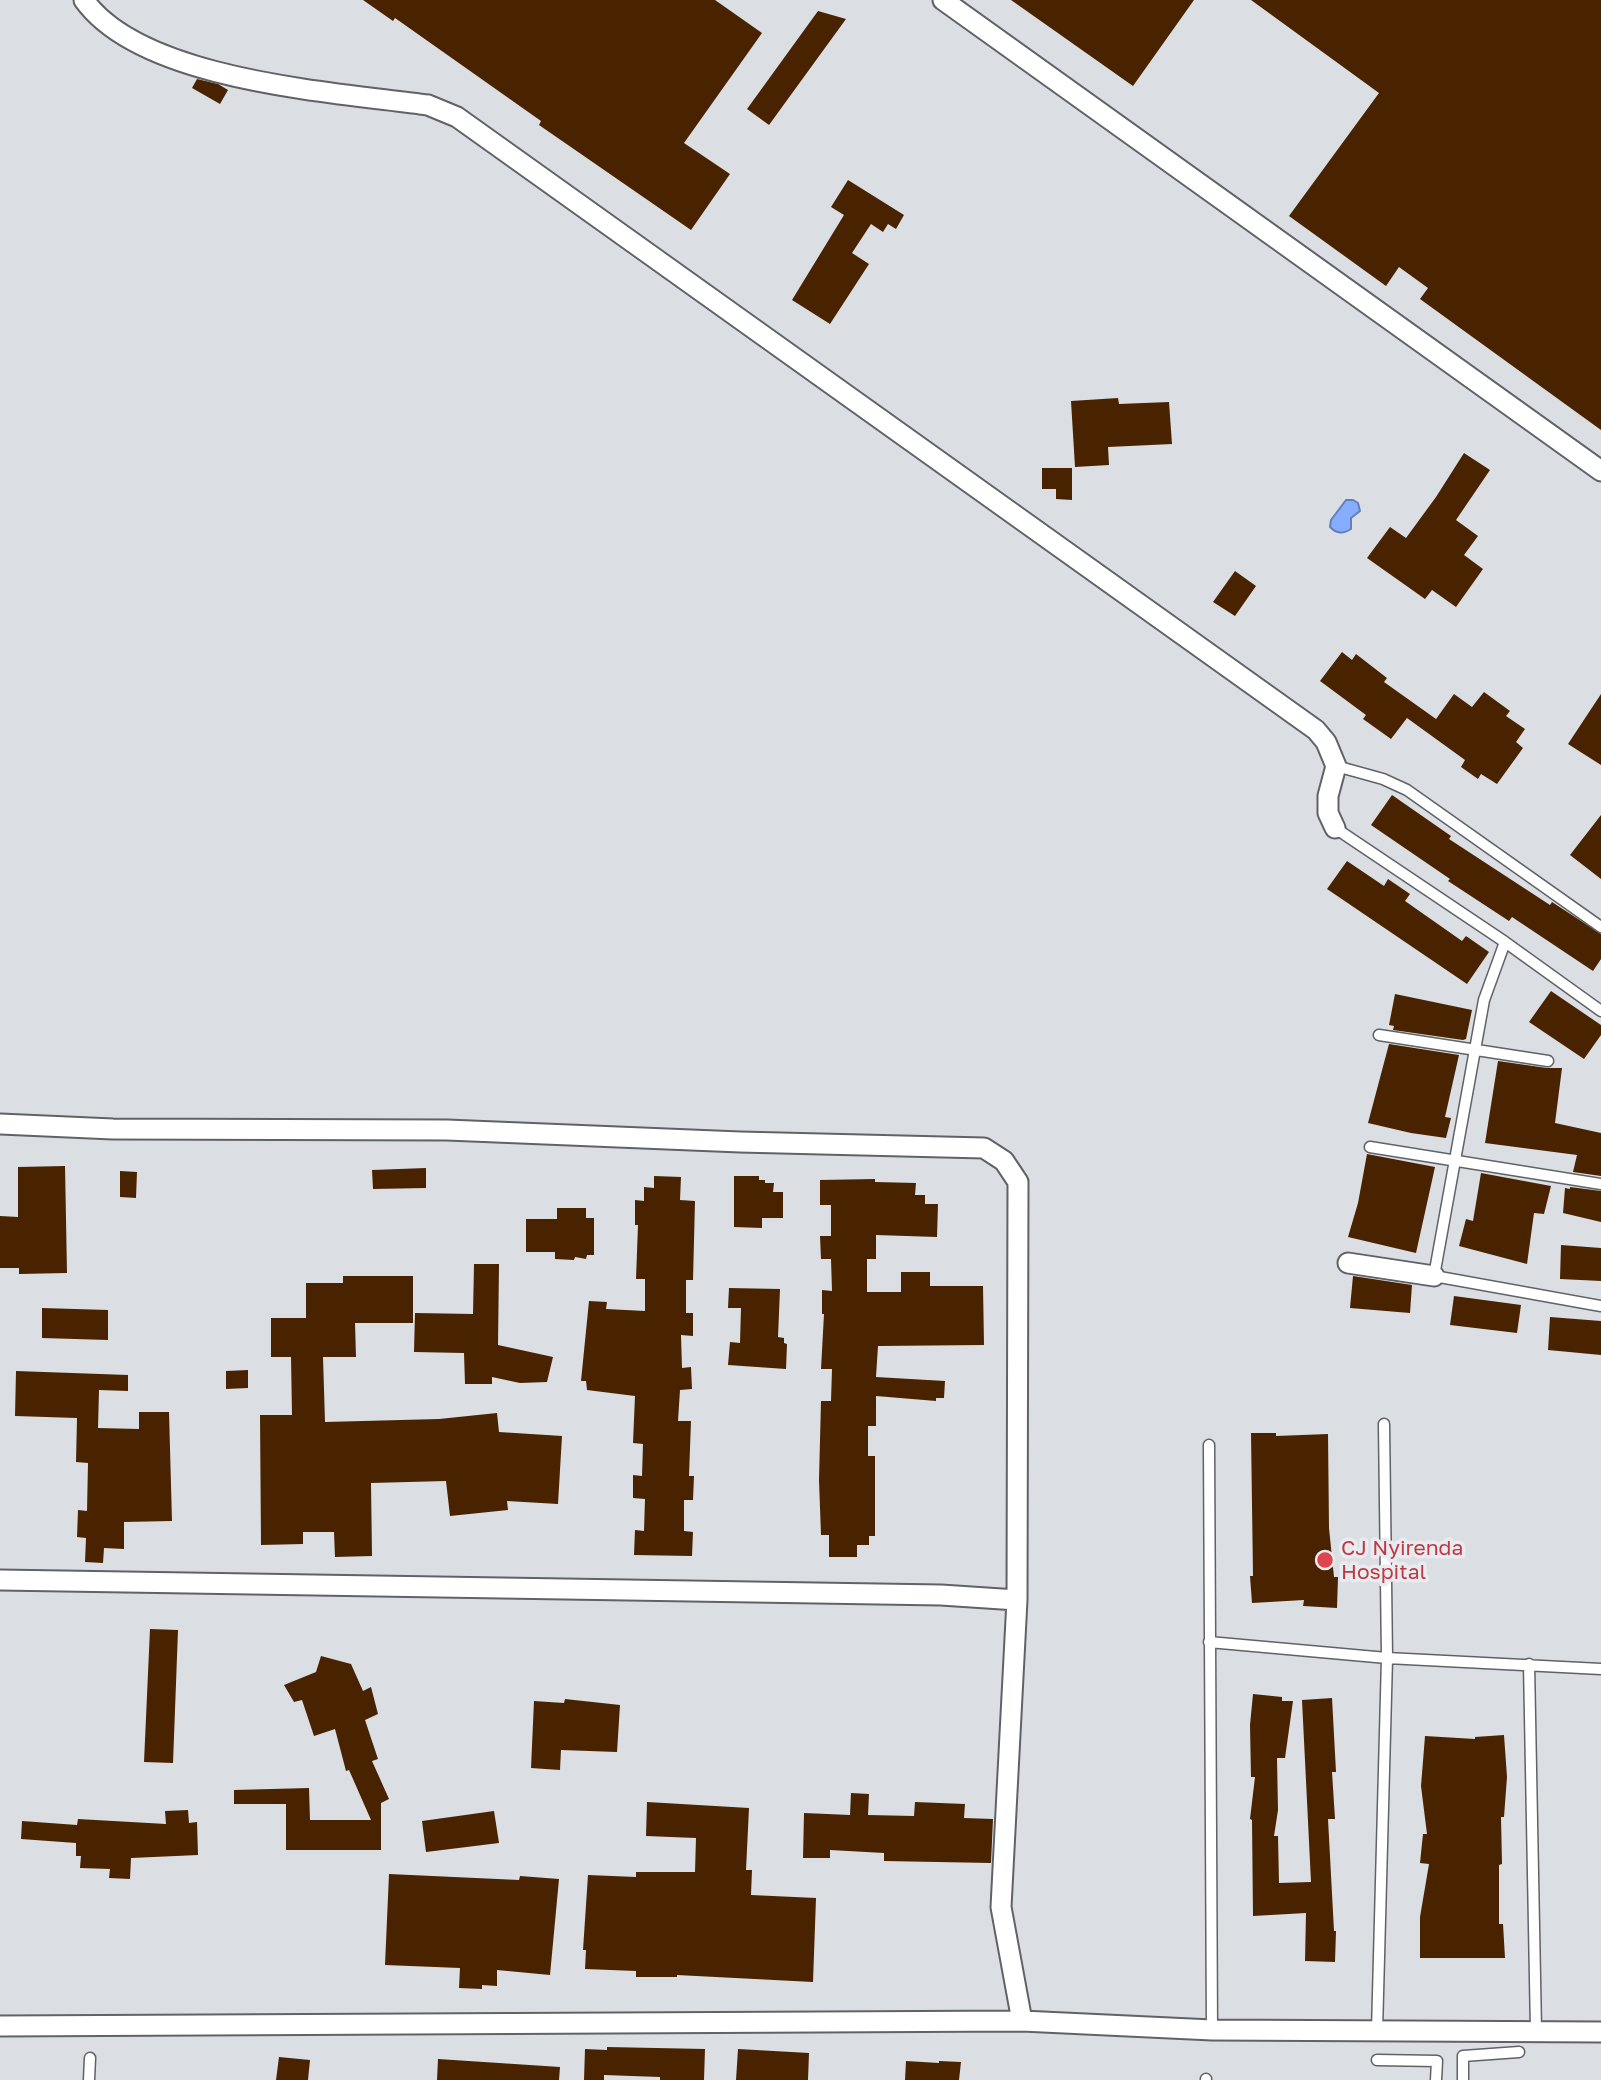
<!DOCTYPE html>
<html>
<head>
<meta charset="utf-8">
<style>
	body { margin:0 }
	canvas { display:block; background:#dbdee3 }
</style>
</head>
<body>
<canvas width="1601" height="2080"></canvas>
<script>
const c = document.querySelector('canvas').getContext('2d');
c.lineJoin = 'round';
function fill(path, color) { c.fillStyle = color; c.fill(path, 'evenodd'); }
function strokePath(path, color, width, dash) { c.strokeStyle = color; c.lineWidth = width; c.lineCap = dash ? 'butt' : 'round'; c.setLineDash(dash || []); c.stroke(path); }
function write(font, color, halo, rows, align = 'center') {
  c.font = font + ' "Golos Text",sans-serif'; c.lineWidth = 7; c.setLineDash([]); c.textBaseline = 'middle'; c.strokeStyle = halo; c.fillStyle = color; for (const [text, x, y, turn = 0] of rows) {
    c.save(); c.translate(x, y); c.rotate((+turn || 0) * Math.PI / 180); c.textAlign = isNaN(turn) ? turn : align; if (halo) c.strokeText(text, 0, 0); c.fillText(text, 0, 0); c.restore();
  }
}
const water = new Path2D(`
	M1346,500h7l5,3 2,8 -9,7v11c-8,5 -14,5 -21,-2l1,-7z`);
fill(water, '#87adff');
strokePath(water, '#637eb8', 2);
fill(new Path2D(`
	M363,0h352l47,33 -78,110 46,31 -39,56 -152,-105 2,-4 -146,-103 -2,3z
	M1011,0h183l-61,86z
	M1251,0h350v430l-181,-131 8,-11 -29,-21 -13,19 -97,-70 90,-123z
	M818,11l28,8 -77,106 -22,-16z
	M197,79l21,5 10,6 -8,14 -28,-16z
	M848,180l56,35 -8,14 -8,-5 -5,8 -12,-8 -19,29 17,11 -39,60 -38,-24 52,-85 -13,-8z
	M1118,398l1,6 50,-2 3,42 -64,3 1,18 -34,2 -4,-66z
	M1464,453l26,17 -34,50 22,16 -14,19 19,14 -27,38 -24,-17 -7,9 -58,-41 23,-31 16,11 30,-41z
	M1042,468h30v32l-16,-1v-10h-14z
	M1235,571l21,15 -21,30 -22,-14z
	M1342,652l10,8 4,-6 31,24 -3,4 52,37 18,-25 18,13 12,-15 26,19 -4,5 19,13 -9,13 7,6 -26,36 -16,-10 -3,5 -17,-12 4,-7 -58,-42 -16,21 -28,-20 3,-4 -46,-34z
	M1601,694v71l-33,-21z
	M1392,795l59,41 -2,3 101,66 2,-3 49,32v25l-8,12 -81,-54 -3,4 -61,-40 2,-2 -79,-54z
	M1601,815v64l-31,-24z
	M1347,861l37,25 4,-7 22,15 -5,7 57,40 4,-5 23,16 -22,32 -140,-95z
	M1551,991l50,34v10l-17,24 -55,-37z
	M1395,994l77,16 -6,29 -3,1 -70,-10 1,-4 -5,-1z
	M1389,1044l70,11 -14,62 6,1 -5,20 -35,-5 -43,-10z
	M1498,1061l49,7h15l-7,55 46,10v43l-28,-4 4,-17 -92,-12z
	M1367,1154l68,13 -19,86 -68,-16 10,-34z
	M65,1166l2,107 -48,1v-6h-19v-52l18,1v-50z
	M426,1168v20l-53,1 -1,-19z
	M120,1171l17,1 -1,26 -16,-1z
	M1481,1173l70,13 -7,28 -10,-1 -7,51 -68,-18 7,-27 7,2z
	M654,1176l27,1 -1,23 15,1 -2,79h-7v33h7v23l-12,-1 1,33 9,-1 1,22 -12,1 -2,31h13l-2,55h5l-1,24h-9v31l9,1 -1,24 -58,-1 1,-25 9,1 1,-32 -12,-1v-23l9,1 1,-32 -10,-1 2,-47 -48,-6 -1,-9h-5l8,-80 18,1 -1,7 39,2v-32h-9l2,-54h-3v-25l9,1v-14l10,1z
	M734,1176h25v4h6v3h9l-1,9h10v26h-21v10l-28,-1z
	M875,1179v3l41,1 -1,12h10v9h13l-1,33 -61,-2v24h-9v33h34v-20h29v14h53l1,59 -106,1 -2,31 69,4 -1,17h-8v3l-60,-5v30h-8v30h7v80h-6v9h-12v12h-28v-22h-8l-2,-55 2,-79h10l1,-32h-11l3,-55h-2v-24l10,1 -1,-32h-10l-1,-23h11v-31h-11v-25z
	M1570,1187l31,4v31l-38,-9 2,-25 5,1z
	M557,1208h29v10h8v37h-7l-1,4 -11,-2 -1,3 -19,-1v-7h-29v-33h31z
	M1561,1245l40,3v33l-41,-2z
	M474,1264h25l-1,81 55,12 -6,25 -27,1 -28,-6v7h-27l-1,-31 -50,-1 1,-39 58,1z
	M343,1276h70v47h-58l1,34h-33l2,65 114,-3 58,-6 2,19 63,4 -4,68 -51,-3 1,9 -58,6 -4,-35 -75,2 1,73 -37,1 -1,-25h-31v12l-42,1 -1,-130h32l-1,-58h-20v-39h35v-35h37z
	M1353,1276l59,9 -2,28 -60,-5z
	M729,1288l51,1 -2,48 6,1v5l3,1 -1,25 -58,-4 2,-23 10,1 1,-35h-13z
	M1454,1296l67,9 -4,28 -67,-8z
	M42,1308l66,2v30l-66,-2z
	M1550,1317l51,4v34l-53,-5z
	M248,1370v18l-22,1v-18z
	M16,1371l112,4v16l-29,-1 -1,38 41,1v-17h30l3,109 -48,1v27l-20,-1 -1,15 -18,-1 1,-24 -9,-1 1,-27 9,1 1,-48 -12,-1 1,-44 -62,-2z
	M1251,1433h25v3l52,-2 1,94 5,49h4l-1,31 -34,-2 1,-6 -52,3 -2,-27h3z
	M150,1629l28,1 -5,133 -29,-1z
	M321,1656l30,8 12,27 8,-4 7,27 -13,6 13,39 -6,2 17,38 -8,4v47h-95v-46h-52v-14l75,-2 1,32h61l-22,-50 -3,1 -11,-42 -21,7 -12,-36 -8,2 -10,-17 32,-13z
	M1253,1694l29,3v4h11l-8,57h-8l1,52 -4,26h4l1,47 32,-1 -9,-182 30,-2 4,74h-4l3,47h-7l6,112h2l-1,31 -30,-1 1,-48 -53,3 -1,-96 -2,-1 5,-42h-4l-1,-52z
	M565,1699l55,6 -3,47 -56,-2 -1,20 -29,-2 3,-67 30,2z
	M1504,1735l3,42 -3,40h-3l1,47 -3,1v59h4l2,34h-85v-41l9,-53 -9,-1 3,-29h4l-6,-48 4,-50 50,3v-2z
	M851,1793l18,1 -1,21 46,1 1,-14 50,2 -1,14 29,1 -2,44 -107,-2v-8l-54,-3v8h-27l1,-45 46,2z
	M647,1802l102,6 -3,62h6l-1,25 65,3 -3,84 -136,-7v2h-41v-6l-51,-2 1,-19h-3l5,-75 48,2v-5h59l1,-34 -50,-2z
	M188,1810l1,13 8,-1 1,33 -67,3 -1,21 -21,-1 1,-9 -30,-1 1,-12h-5v-13l-55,-4 1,-18 55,4 1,-6 88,5 -1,-13z
	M494,1811l5,32 -73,9 -4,-31z
	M389,1874l130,6 1,-4 39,3 -9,96 -53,-5v16l-15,-1v4l-23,-1 1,-20 -75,-3z
	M607,2047l98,2 -1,31h-44v-3l-56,-2v5h-20l1,-31 22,1z
	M738,2049l71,4 -1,27h-72z
	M279,2057l31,3 -2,20h-32z
	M438,2059l122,8 -1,13h-122z
	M906,2061l33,2v-2l22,1 -2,18h-54z`), '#492300');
const lane = new Path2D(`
	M1336,766l47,13 24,11 194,137
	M1335,828l170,114 96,69
	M1505,942l-21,58 -50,276 167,30
	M1379,1035l169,26
	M1370,1147l231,37
	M1209,1445l3,585
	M1209,1642l178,16 214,11
	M1529,1664l7,367
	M1377,2031l10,-373 -3,-234
	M1377,2060l60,1 -1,19
	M89,2080l1,-22
	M1206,2080v-1
	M1463,2080v-24l56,-4`);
const street = new Path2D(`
	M84,0c58,81 250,92 344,105l29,12 859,613 10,12 10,24 -8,30v17l7,15
	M943,0l658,471
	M0,1124l113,5 334,1 293,12 244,6 20,13 14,21 -1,418 -16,307 21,114
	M1348,1263l86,13
	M0,1580l941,15 76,5
	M0,2026l1022,-5 190,9 389,2`);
strokePath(lane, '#5f6266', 13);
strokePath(street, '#5f6266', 23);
strokePath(lane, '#fff', 10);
strokePath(street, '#fff', 19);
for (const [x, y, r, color] of [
	[1325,1560,9,"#e0444e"]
]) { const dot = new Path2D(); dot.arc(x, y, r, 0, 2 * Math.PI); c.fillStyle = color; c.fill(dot); strokePath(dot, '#e8ebf0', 2.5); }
write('21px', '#be3a42', '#e8ebf0', [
	["CJ Nyirenda",1341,1548],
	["Hospital",1341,1572]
], 'left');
</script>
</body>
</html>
